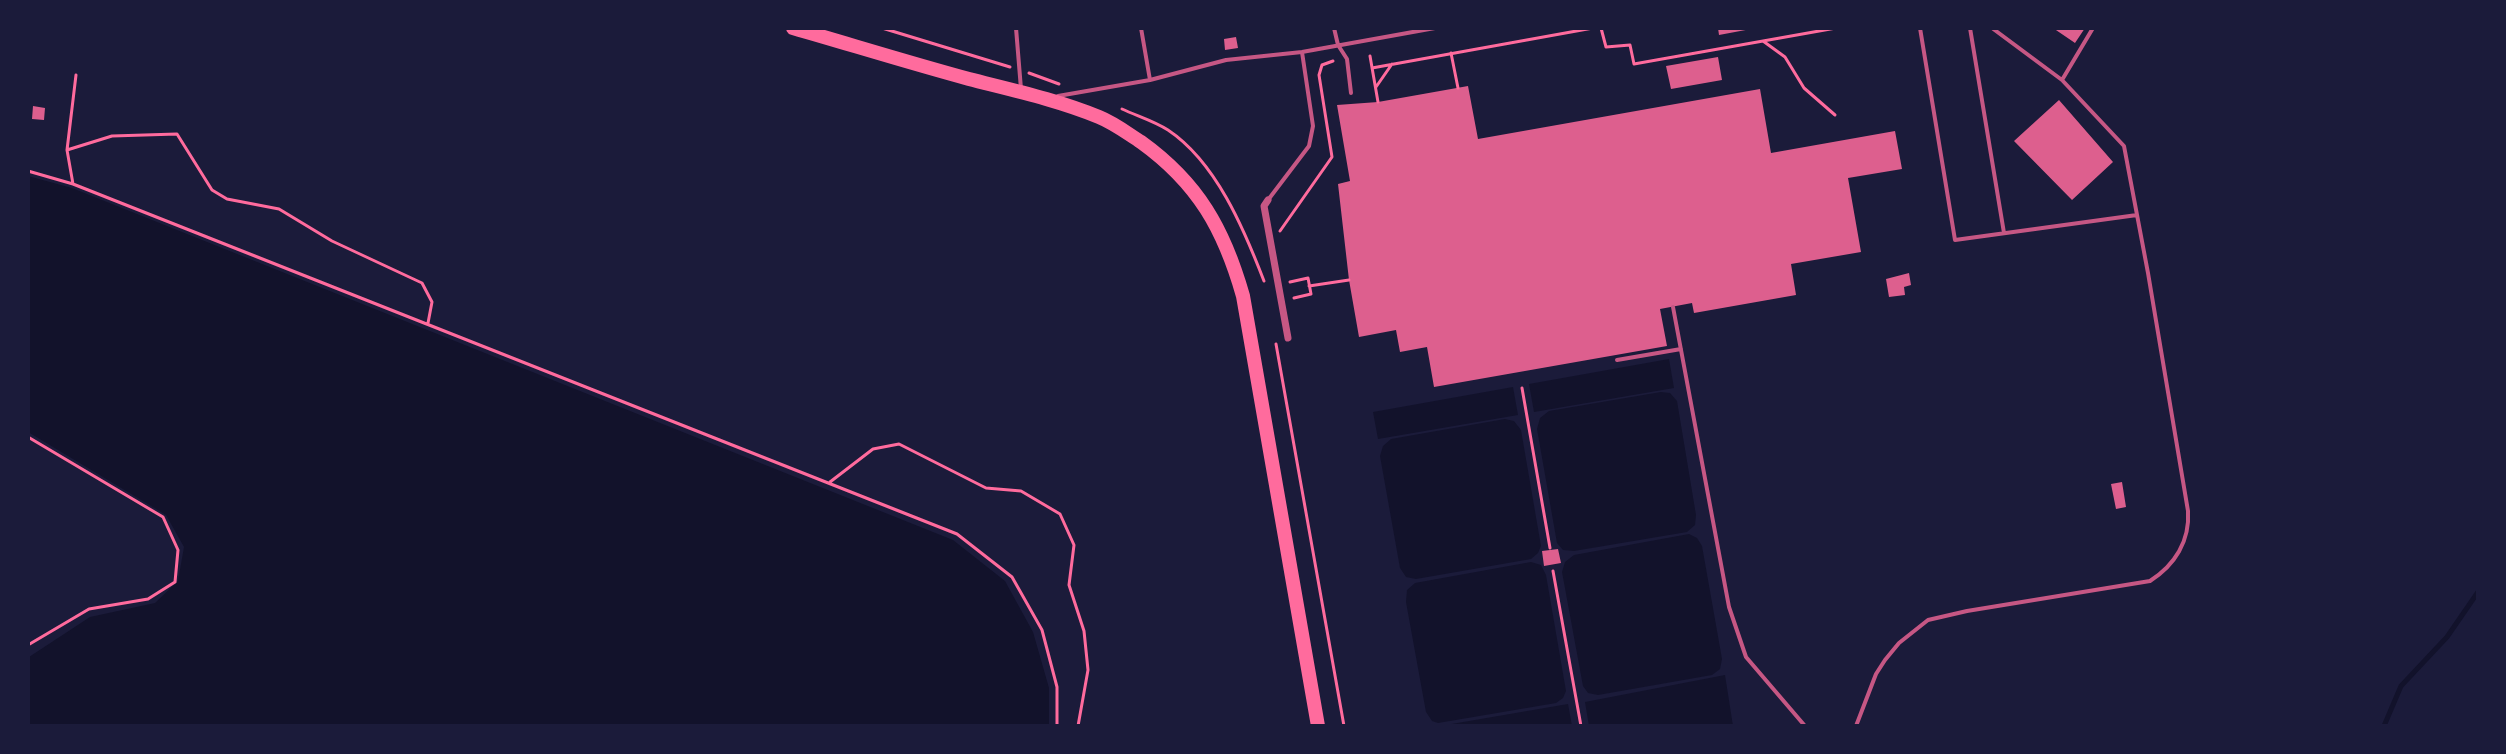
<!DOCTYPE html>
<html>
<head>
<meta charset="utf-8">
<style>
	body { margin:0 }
	#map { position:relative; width:2506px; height:754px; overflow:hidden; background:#1b1b3a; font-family:"Titillium Web",sans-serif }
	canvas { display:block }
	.frame { position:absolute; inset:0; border:30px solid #1b1b3a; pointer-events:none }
</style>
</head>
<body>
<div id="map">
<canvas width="2506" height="754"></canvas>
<div class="frame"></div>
</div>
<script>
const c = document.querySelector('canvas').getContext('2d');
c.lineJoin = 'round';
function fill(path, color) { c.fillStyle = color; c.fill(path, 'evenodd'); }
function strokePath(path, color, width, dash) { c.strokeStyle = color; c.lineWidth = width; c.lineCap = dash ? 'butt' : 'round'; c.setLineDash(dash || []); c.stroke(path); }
fill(new Path2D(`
	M28,176l44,12 881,352 52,41 28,51 16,56v38h-1021l1,-69 61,-40 65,-14 23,-22 6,-34 -18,-32 -138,-83z
	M1669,359l5,29 -140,24 -5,-28z
	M1513,387l5,28 -140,24 -5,-27z
	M1661,392l9,1 7,8 19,114 -1,10 -8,7 -113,19 -11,-1 -6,-7 -20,-114 3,-11 9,-7z
	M1505,419l9,2 7,9 20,116 -3,7 -7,6 -115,20 -10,-2 -6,-9 -20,-112 3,-10 8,-7z
	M1689,534l8,4 5,8 20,113 -2,10 -8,6 -114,20 -10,-2 -5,-7 -21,-114 3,-10 9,-7z
	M1531,562l10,3 5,10 20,116 -3,7 -7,5 -118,20 -6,-2 -6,-9 -20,-110 1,-12 8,-7z
	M1725,675l8,51h-144l-4,-24z
	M1568,704l4,22h-132z`), '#12122b');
strokePath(new Path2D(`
	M2384,726l17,-40 46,-49 31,-45`), '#12122b', 5);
fill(new Path2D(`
	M1718,28h33v1l-32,6z
	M2053,28h32l-10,15z
	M1236,37l2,11 -13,2 -1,-11z
	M1718,57l4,23 -51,9 -5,-23z
	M1468,86l10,53 282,-50 11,64 124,-22 7,38 -54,9 13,74 -70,12 5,31 -102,18 -2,-10 -32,6 7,37 -233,41 -7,-40 -27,5 -4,-22 -37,7 -10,-57 -11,-96 12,-3 -13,-76 41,-3z
	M2059,100l54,62 -41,38 -58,-59z
	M33,106l12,2 -1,12 -12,-1z
	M1909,273l2,12 -7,2 1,8 -16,2 -3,-18z
	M2122,482l4,25 -10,2 -5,-25z
	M1558,549l3,14 -17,3 -2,-15z`), '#dd5f8e');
strokePath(new Path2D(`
	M882,28l128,39
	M1601,28l5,19 24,-2 4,19 202,-36
	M1763,41l22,16 19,31 31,27
	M1451,53l7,35
	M1370,56l8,46
	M1372,68l221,-40
	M1029,73l30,11
	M1376,87l16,-23
	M1122,109c15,7 32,12 46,21 48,32 76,99 96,151
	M67,150l45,-14 65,-2 35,56 15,9 52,10 53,32 90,42 10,19 -4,21
	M28,171l45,13 884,350 55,43 30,53 15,57v39
	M73,184l-6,-34 9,-75
	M1280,231l52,-74 -13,-82 3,-10 11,-4
	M1290,282l18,-4 3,16 -17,4
	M1309,286l40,-6
	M1276,344l68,382
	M1522,388l28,160
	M28,437l135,80 15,33 -3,32 -27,17 -59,10 -61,36
	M830,482l43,-33 26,-5 87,44 35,3 39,23 14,31 -5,40 15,46 4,39 -10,56
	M1553,571l28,155`), '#ff6b9d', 3);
strokePath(new Path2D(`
	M1016,28l5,61
	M1334,28l4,17 9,14 4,34
	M1920,28l35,212 182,-25
	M1970,28l34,205
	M1150,80l76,-20 76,-8 133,-24
	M2062,80l31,-52
	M1058,96l92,-16 -9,-52
	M1268,200l41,-54 4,-20 -11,-74
	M1673,307l56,300 17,50 59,69
	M1617,360l64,-11
	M1856,726l20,-52 9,-14 14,-17 29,-23 39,-9 183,-30c25,-16 40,-40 38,-70l-40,-238 -24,-127 -62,-66 -70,-52`), '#c65784', 4);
strokePath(new Path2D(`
	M1268,200l-4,6 24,132`), '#c65784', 7);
strokePath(new Path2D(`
	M793,28c59,17 117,35 176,51 43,11 89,21 130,38 15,6 28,16 42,25 57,41 83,87 102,154l75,430`), '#ff6b9d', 14);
</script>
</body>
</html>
